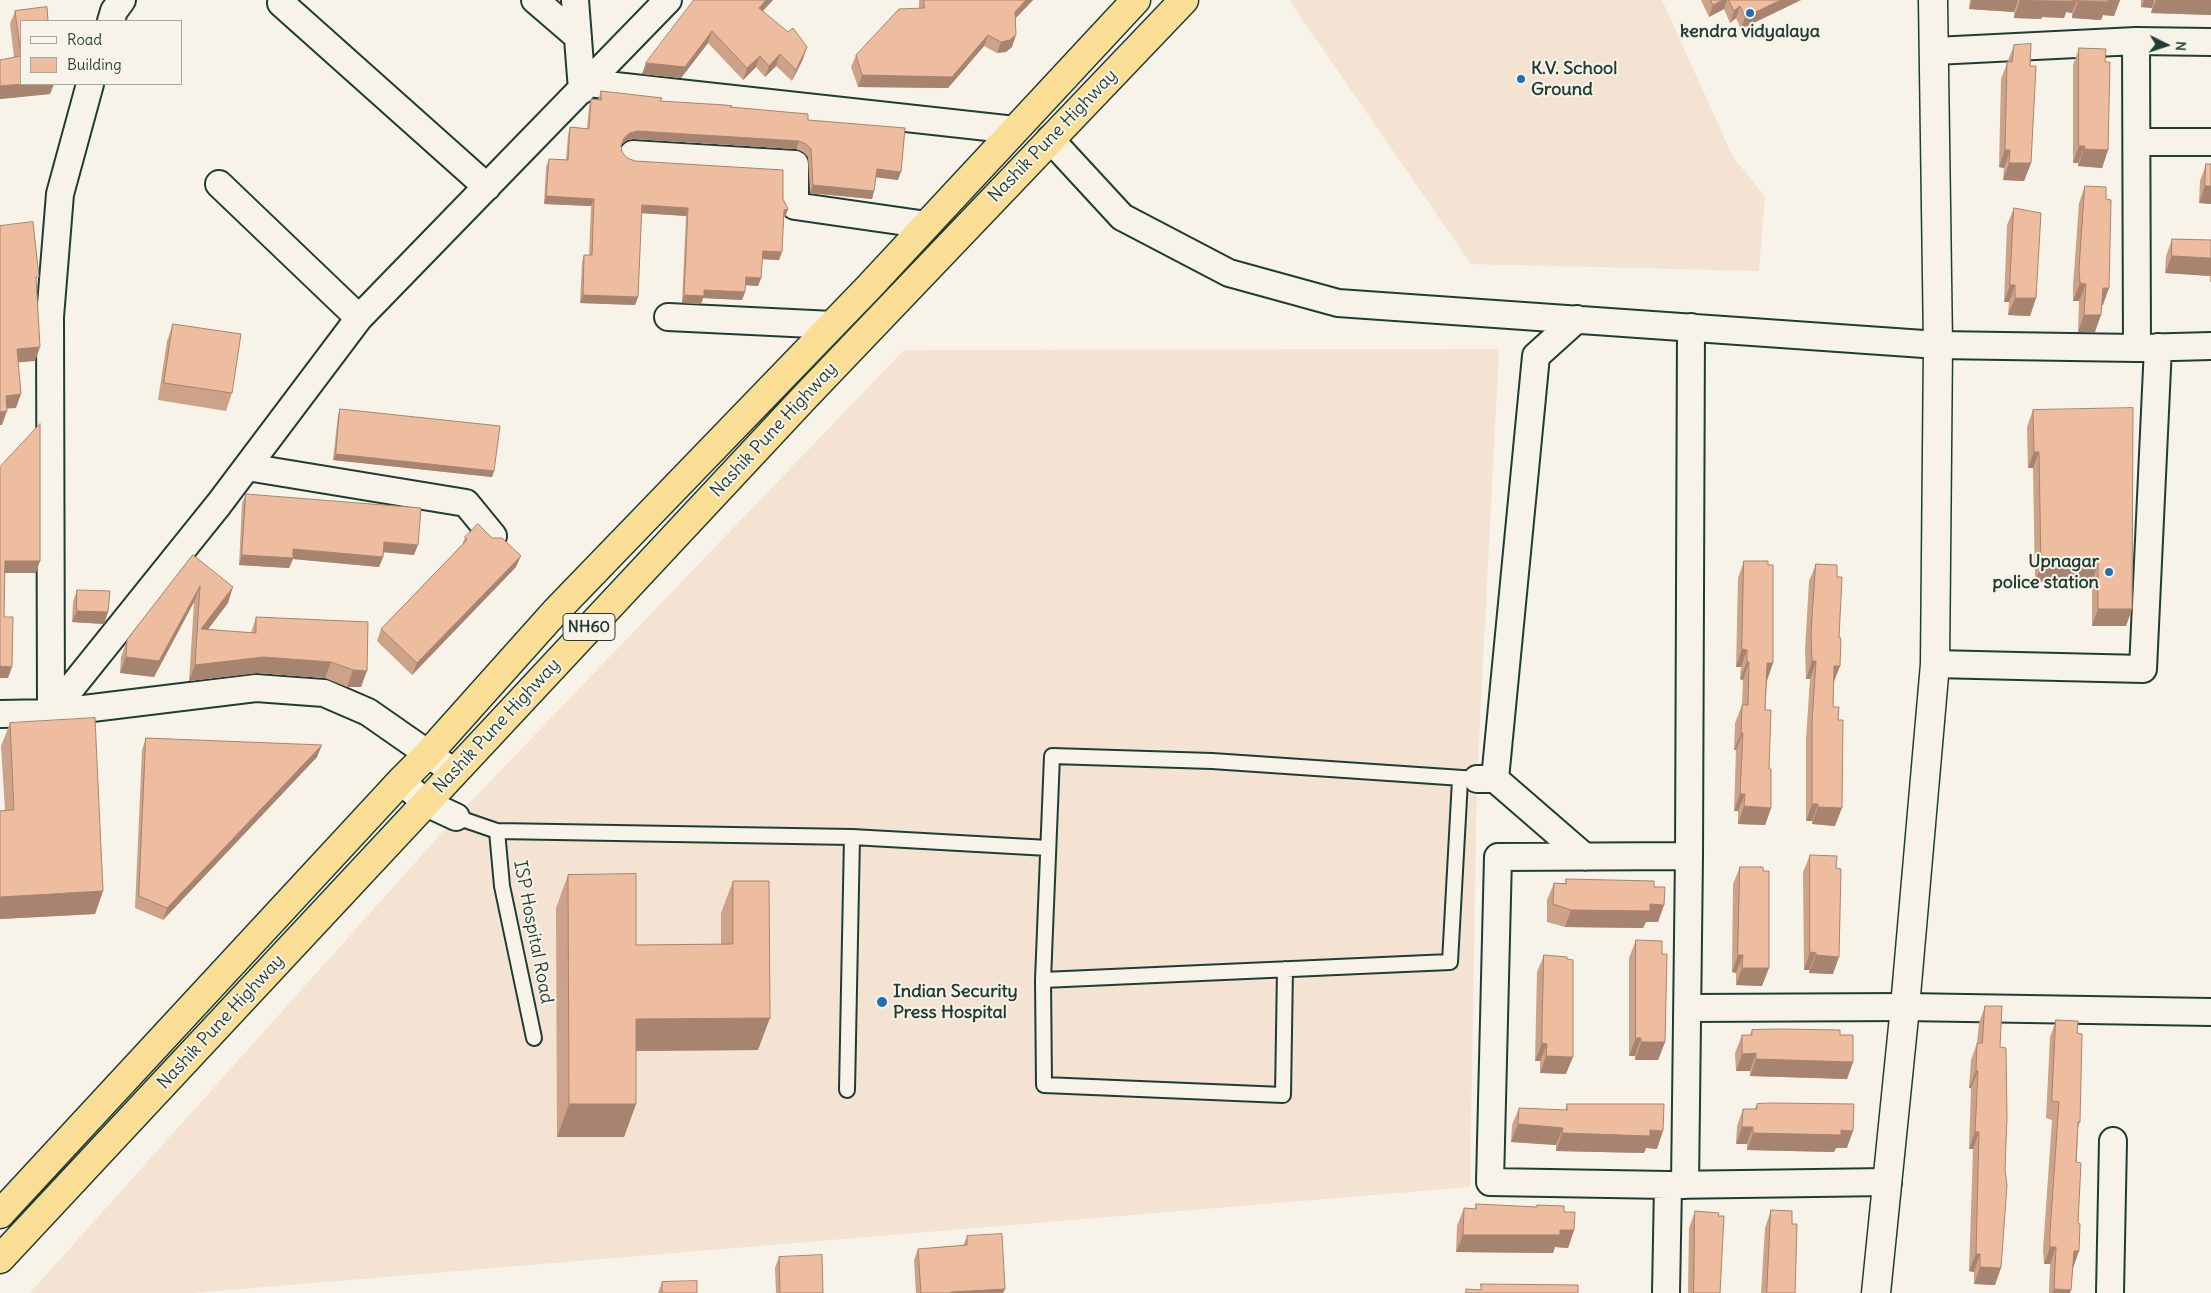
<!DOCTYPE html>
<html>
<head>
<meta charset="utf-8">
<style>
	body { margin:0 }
	#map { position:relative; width:2211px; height:1293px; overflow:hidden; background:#f7f3e8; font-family:Delius,sans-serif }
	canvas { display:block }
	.legend { position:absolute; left:20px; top:20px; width:162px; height:65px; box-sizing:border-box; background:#f7f3e8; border:1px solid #a1aaa0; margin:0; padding:6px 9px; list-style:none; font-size:15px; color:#1f3d34 }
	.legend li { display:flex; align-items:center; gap:10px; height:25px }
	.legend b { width:25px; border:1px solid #a1aaa0 }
	.north { position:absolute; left:2141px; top:20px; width:50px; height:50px; -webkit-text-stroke:4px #f7f3e8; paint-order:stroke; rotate:94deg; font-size:14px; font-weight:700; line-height:20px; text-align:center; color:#1f3d34 }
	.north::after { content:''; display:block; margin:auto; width:18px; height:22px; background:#1f3d34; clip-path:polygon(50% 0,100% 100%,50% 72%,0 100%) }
</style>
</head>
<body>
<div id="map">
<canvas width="2211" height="1293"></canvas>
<ul class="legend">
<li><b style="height:6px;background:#f7f3e8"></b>Road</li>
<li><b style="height:14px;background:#eebc9e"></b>Building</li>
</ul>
<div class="north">N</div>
</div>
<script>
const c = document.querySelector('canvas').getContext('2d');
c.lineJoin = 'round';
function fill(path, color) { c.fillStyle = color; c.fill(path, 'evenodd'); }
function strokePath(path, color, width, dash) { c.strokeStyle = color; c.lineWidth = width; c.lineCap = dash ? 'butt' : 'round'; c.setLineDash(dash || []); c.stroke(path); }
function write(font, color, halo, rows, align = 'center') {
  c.font = font + ' Delius,sans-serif'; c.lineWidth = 4; c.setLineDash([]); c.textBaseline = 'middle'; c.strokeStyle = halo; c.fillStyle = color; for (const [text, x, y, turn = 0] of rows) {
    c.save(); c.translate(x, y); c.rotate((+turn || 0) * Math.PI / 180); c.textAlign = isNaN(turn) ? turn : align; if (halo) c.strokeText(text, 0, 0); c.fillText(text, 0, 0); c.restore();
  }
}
fill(new Path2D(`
	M1289,0h373l71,157 32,40 -6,74 -288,-7z
	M1499,349l-22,430 -7,408 -1278,106h-162l426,-476 448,-467z`), '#f4e2d2');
const lane = new Path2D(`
	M1460,780l-10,182 -407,18 9,-224 160,5 265,18
	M456,817l41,14 355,6 196,11
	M497,831l5,55 32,152
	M1043,980l1,105 239,10 2,-126
	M847,1090l5,-253`);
const street = new Path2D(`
	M535,0l43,37
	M575,0l7,90
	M281,3l206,184
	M111,21l3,-10 8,-11
	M2136,41l1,307
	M1935,51l201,-10 75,1
	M588,83l427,47
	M1050,139l72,78 107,56 109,30 600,42 199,3 74,-2
	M2137,142h74
	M633,154l162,10v42l132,19
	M219,184l140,134
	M668,317l165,8
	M247,467l219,36 27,33
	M1935,664l208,5 15,-322
	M51,713l168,-209 140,-186 309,-318
	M51,713l-1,-396 10,-123 30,-110
	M0,714l51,-1 205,-25 68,5 44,19 86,60
	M1477,779h18l90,78
	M1495,779l41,-423 41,-37
	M401,781l25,22 30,14
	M1688,1008l217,-1 306,5
	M1668,1185l-178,-3 8,-325 191,-1
	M1685,1185l4,-329 2,-529
	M1666,1293l2,-108 220,-3
	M2110,1293l3,-152`);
const secondary = new Path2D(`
	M1876,1293l29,-286 30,-343 3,-319 -5,-345`);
const highway = new Path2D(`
	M0,1214l401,-433 27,-27 127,-142 314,-325 267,-287
	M0,1259l804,-861 380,-398`);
strokePath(lane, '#1f3d34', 18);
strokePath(street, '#1f3d34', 30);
strokePath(secondary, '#1f3d34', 31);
strokePath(highway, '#1f3d34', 31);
strokePath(lane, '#f7f3e8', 14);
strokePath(street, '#f7f3e8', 26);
strokePath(secondary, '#f7f3e8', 28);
strokePath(highway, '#fbde96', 28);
fill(new Path2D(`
	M694,0h79l-10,11 40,48 -11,22 -16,-15 -11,11 -9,-10 -13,13 -35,-37 -27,35 -39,-4z
	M919,0h114l-18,19 -3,28 -6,5 -9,1 -13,-7 -36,42 -90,-1 -7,-20 5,-12 63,-46z
	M1701,0h100l-60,29 -5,-11 -6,5 -6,-14 -15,8z
	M1970,0h150l-6,16 -11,-1 -2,5 -29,-2v-5l-6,-1 -2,6 -22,-1 -1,2 -27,-1v-6l-45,-3z
	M2141,0h70v15l-60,-2 1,-5 -11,-1z
	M47,7l1,14h-27v63h33l-4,10 -50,5v-39l14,-3 -4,-33 5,-13z
	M2014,45l16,21 1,97 -7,18 -21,-1 1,-12 -5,-1 2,-88z
	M2079,48l26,14 3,88 -6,18 -24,-2v-3h-5v-98z
	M601,91l60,11 71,4 -1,1 77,13 90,60 -22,-3 -2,14 -2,8 -62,-6 -2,-36 -5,-5 -7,-3 -162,-10 -7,1 -6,5 1,7 5,6 8,3 148,38 5,10 -3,8h-1l-5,43 -17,-1 -1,19 -3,8 -13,-1v7l-3,8 -39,-2 -2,6 -19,-1 4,-87 -45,-3 -3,84 -3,8 -55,-2 2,-41 2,-7h5l2,-49 -47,-2 2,-37 3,-8 17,1 2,-25 2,-8 17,2 2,-22 2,-8 7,1z
	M2206,164l5,40 -12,-1 1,-22z
	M2085,186l21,13 3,89 -7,17 -7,27h-17l1,-31h-6v-15l6,-83z
	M2014,208l22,90 -6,18 -22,-1 1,-13h-5l3,-77z
	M2172,239l39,1v42h-1v-6l-45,-3 1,-17z
	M173,324l59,69 -6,18 -68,-11 9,-59z
	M340,409l154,62 -2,6 -159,-17 5,-45z
	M2033,410l99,199 -6,17h-34v-45l-57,1 -2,-114h-5l-1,-41z
	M246,494l168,61 -31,-3v5l-4,10 -86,-8 -4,9 -50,-3 3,-62z
	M465,537l51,30 -104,108 -35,-34 4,-12 81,-84z
	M193,555l35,48 -20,26 43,4 5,-16 112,5 -7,65h-14l-22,-9 -68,-5 -68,8 5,-79 -40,75 -34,-4 1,-16 6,-17z
	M1744,561l23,120 -2,29 6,98 -6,17 -27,-1v-13h-4l2,-61h-2l1,-27 7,-18 1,-25 -3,-1 1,-12h-5l2,-89z
	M1816,564l21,13 3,89 -6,16 -1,25 5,13 -3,106 -23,-2v-3h-6v-82l4,-60h-4l-1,-29 4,-69z
	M77,590l31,22 -4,12 -32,-2 1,-20z
	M10,723l93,168 -8,23 -95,5v-108l5,-1 -4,-64z
	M146,738l171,19 -154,163 -28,-12 7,-158z
	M1810,855l26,13 -3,106 -24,-1v-3h-5l-1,-98z
	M1740,867l22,119 -26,-1v-12l-4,-1 1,-88z
	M568,875l68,70 85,-1v-31l12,-32 25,169 -122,1v53l-12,33h-67l-1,-229z
	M1566,879l88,8 10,18 -6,17h-12l-3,6 -78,-1 -18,-5v-22l7,-17h11z
	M1636,940l26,14 3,88 -7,18h-23v-4h-6v-98z
	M1544,955l22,119 -26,-1v-12h-5l2,-89z
	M1985,1006l15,41 -5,238 -21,-1v-12l-5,-1 4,-122h-4l2,-61h-2l2,-28 6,-17 2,-20z
	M2056,1020l21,13 3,89 -2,6 -5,140 -3,25h-21l1,-29h-6l-1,-14 9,-130 -6,-2 4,-81z
	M1752,1030l88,5 13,27 -6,17 -97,-3v-5h-14l-1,-18 7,-18h8z
	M1567,1104l90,45 -11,-1 -2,5 -88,-2v-6l-45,-3 1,-17 7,-17 46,2z
	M1757,1104l90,44h-11l-2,4 -87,-2v-6h-11l1,-18 6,-17h12z
	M1476,1204l60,3 1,-2 27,7 10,18 -6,18 -13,-1 -2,6 -97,-1 1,-26 7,-18 11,1z
	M1771,1210l21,14 3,69h-34l4,-65z
	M1695,1211l25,82h-32l1,-65z
	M967,1236l38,53 -2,4h-87l-2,-33 4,-11 45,-3z
	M779,1257l44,36h-47l-1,-25z
	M662,1282l35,11h-39z`), '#cda288');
fill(new Path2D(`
	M766,0h7l-18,19 4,-11z
	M1026,0h7l-23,24 5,-12z
	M1723,0h4l-3,9 -15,8 4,-12z
	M1781,0h20l-60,29 4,-12z
	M1972,0h46l-4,12 -45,-3z
	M2020,0l49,1 8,-1 -5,13 -6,-1 -2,6 -22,-1 -1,2 -27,-1z
	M2120,0l-6,16 -11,-1 -2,5 -29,-2 6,-17z
	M2144,0h10l-2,8 -11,-1z
	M2156,0h55v15l-60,-2z
	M1740,6l-4,12 -6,5 4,-12z
	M712,31l-4,12 -27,35 -39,-4 4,-11z
	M988,35l-4,11 -36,42 -90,-1 4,-12z
	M1016,35l-4,12 -6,5 -9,1 4,-11z
	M807,47l-4,12 -11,22 4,-11z
	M780,54l-4,12 -11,11 4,-11z
	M760,56l-4,11 -13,13 4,-12z
	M23,84h31l-4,10 -50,5v-13z
	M637,131l162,10 -3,8 -162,-10 -7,1 -6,5 3,-7 6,-5z
	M2079,146h6l-7,17h-5z
	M2084,149l24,1 -6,18 -24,-2z
	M2005,150h5l-6,18 -5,-1z
	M2009,163h22l-7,18 -21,-1z
	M877,169l24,3 -3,8 -24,-3z
	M813,185l61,6 -2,8 -62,-6z
	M2205,186h6v18l-12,-1z
	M546,196l48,3 -3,7 -47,-2z
	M642,205l46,3 -2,8 -47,-3z
	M788,209l-3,8h-4l3,-7z
	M763,251l19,1 -3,8 -19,-1z
	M2172,256l39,2v16l-1,2 -45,-3z
	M746,277l15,1 -3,8 -15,-1z
	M2080,283l6,1 -7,17h-6z
	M2010,285h5l-6,17h-5z
	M2103,288h6l-6,17h-6z
	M704,290l41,2 -3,8 -39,-2 -2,6 -19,-1 2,-8z
	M583,295l55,2 -3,8 -55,-2z
	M2015,298h21l-6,18 -22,-1z
	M2084,315h17l-6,17h-17z
	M40,347l-5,14 -23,2 5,-14z
	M21,394l-5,14 -15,1 5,-13z
	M7,411l-5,14h-2v-13z
	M2034,452h5l-6,16h-5z
	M336,454l158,17 -2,6 -159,-17z
	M384,542l34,3 -4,10 -33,-3z
	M293,549l90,8 -4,10 -86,-8 -4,9 -50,-3 3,-10z
	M521,556l-5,11 -104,108 5,-12z
	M5,561h35l-4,12h-35z
	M2098,564l-6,17 -57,1 6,-16z
	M200,586l-6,16 -40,75 -34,-4 6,-16z
	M233,587l-5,16 -32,42 5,-16z
	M2098,609h34l-6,17h-34z
	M77,611l31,1 -4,12 -32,-2z
	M1742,649l5,1 -6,17h-5z
	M263,657l68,5 -6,16 -68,-5 -68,8 6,-16z
	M1812,661h4l-6,18h-4z
	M1747,662h2l-6,18 -3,-1z
	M1767,663h6l-6,18 -6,-1z
	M0,666l12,1 -4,11h-8z
	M1834,666h6l-7,17z
	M353,670l14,1 -6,16h-14z
	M1741,733h2l-7,17h-2z
	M322,745l-5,12 -154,163 4,-12z
	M1740,794h5l-7,17h-4z
	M1812,804h6l-6,17h-6z
	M1744,806l27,2 -6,17 -27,-1z
	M1818,807l24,1 -7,18 -23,-2z
	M103,891l-8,23 -95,5v-22z
	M1650,904l14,1 -6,17h-12l-3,6 -78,-1 6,-17z
	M1810,952l6,1 -7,17h-5z
	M1738,955h5l-7,18 -4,-1z
	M1816,955l23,2 -6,17 -24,-1z
	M1742,968h27l-7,18 -26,-1z
	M770,1018l-12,32 -134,1 12,-32z
	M1636,1038h5l-6,18h-6z
	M1641,1042h24l-7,18h-23z
	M1542,1043l5,1 -7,17h-5z
	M1756,1053l-6,18h-14l6,-17z
	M1546,1056l27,1 -7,17 -26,-1z
	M1756,1059l97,3 -6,17 -97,-3z
	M1976,1071h2l-7,17h-2z
	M569,1104h67l-12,33h-67z
	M1518,1124l45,4 -7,17 -45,-3z
	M1742,1127h11l-6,17h-11z
	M1650,1130l13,1 -6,18 -11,-1 -2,5 -88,-2 6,-18z
	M1841,1130l12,1 -6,17h-11l-2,4 -87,-2 6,-17z
	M1975,1132h4l-6,17h-4z
	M1560,1230h14l-6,18 -13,-1 -2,6 -97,-1 7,-17z
	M2050,1247h6l-6,17h-6z
	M2074,1251h5l-6,17h-6z
	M1976,1254h4l-6,18 -5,-1z
	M1980,1267l21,1 -6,17 -21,-1z
	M1005,1289l-2,4h-52v-1z
	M2054,1289l17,1 -1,3h-17z`), '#a7846f');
const building = new Path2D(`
	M694,0h72l-7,8 29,24 5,-4 14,19 -11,23 -16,-16 -11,12 -9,-10 -13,12 -35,-37 -27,36 -39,-4z
	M924,0h102l-11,12 1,23 -6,5 -9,2 -13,-7 -36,42 -90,-2 -6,-20 43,-46 25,-1z
	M1711,0h12l-10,5z
	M1729,0h52l-36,17 -5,-11 -6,5z
	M2020,0h27v1z
	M2078,0h30v2l-30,-1z
	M47,7l1,14h-27v63h2l-23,2v-26l21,-4 -6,-45z
	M2031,44l-1,22h6l-5,97h-22l1,-13h-5l2,-88h5l2,-17z
	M2079,48l27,1 -1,13h5l-2,88 -24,-1 1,-3h-6z
	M601,91l61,7 -2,3 65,4 7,1 -2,1 78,7v6l97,8 -4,44 -24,-3 -3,22 -61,-6 -2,-36 -5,-5 -7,-3 -162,-10 -7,2 -6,5 -3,7 1,7 5,6 8,3 148,9v29l5,10 -4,1 -2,42 -19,-1 -2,27 -15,-1 -1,15 -41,-2v6l-20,-1 4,-87 -46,-3 -4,92 -55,-2 1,-40h8l2,-56 -48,-3 3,-37 19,1 2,-33 19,2 2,-30 10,1z
	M2206,164h5v22h-6z
	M2085,186l21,1v12l5,1 -2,88h-6l-2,27h-17l2,-31 -6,-1 -1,-14z
	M2014,208l27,5 -5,85h-21v-13h-5z
	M33,222l6,55h-3l4,70 -23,2 4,45 -15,2 1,15 -7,1v-186z
	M2172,239l39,1v18l-39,-2z
	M173,324l68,10 -9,59 -68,-10z
	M2133,408l-1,201h-34v-45l-57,2 -2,-114h-5l-1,-42z
	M340,409l160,17 -6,45 -158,-17z
	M40,424v137h-35l-1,56h9l-1,50 -12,-1v-199z
	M246,494l175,14 -3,37 -34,-3 -1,15 -90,-8v9l-51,-3z
	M478,524l14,14h10l19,18 -104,107 -36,-34 86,-89 -2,-3z
	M193,555l40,32 -32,42 55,4v-16l112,5 -1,49 -14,-1 -22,-8 -68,-5 -68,8 5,-79 -41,75 -33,-4 1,-17z
	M1744,561h24v4h5v98h-6l-2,47h6l-2,59h2v39l-27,-2 1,-12h-5l3,-61h-2l1,-28h6l1,-43h-2v-12l-5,-1z
	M1816,564l21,1v12h5l-3,61h2l-1,28h-6l-1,41h6l-1,13h5l-1,88 -24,-1v-3h-6v-82l4,-61h-4l-1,-28z
	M77,590l33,1 -2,21 -31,-1z
	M95,718l8,173 -103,6v-86l14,-1 -4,-87z
	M146,738l176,7 -155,163 -28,-12z
	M1810,855l27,1 -1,12 5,1 -2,88 -23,-2v-2l-6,-1z
	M1740,867h23v4h6v97h-27l1,-13h-5z
	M636,874v71l97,-1v-63h36l1,137 -134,1v85h-67l-1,-229z
	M1566,879l88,2v6h11l-1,18 -14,-1v7l-79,-1 -18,-6 1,-21 12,1z
	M1636,940l26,1v13h5l-2,88h-24v-4h-5z
	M1544,955l23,2v2l6,1v97l-27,-1 1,-12 -5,-1z
	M1985,1006h17l-2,41 6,1 1,69 -2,53 2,15 -6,83 -21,-1v-13h-4l3,-122h-4l3,-61h-2l1,-28h5z
	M2056,1020l22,1 -1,12 5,1 -2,88h-2l-2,40 5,1 -3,60 2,1 -1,27h-5l-3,39 -17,-1 2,-42h-6v-15l9,-130 -7,-1z
	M1780,1029l60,1v5h13v27l-97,-3v-6l-14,1v-19h10v-5z
	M1772,1103l82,1 -1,27 -12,-1v5l-88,-2v-6h-11l1,-18h14v-5z
	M1567,1104h97l-1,27 -13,-1v6l-88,-3 1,-5 -45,-4 1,-16 48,2z
	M1476,1204l61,3v-2l27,1v6h11l-1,18h-14v5h-97l1,-27 12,1z
	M1771,1210l21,1v13h5l-2,69h-28z
	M1695,1211l24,2 -1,3h6l-4,77h-26z
	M1002,1234l3,55 -54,3v1h-30l-3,-44 49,-4v-9z
	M822,1255l1,38h-43l-1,-36z
	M697,1281v12h-35v-11z
	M1481,1284l97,1v8h-112v-4l15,1z`);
fill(building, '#eebc9e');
strokePath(building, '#a7846f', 1);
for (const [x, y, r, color] of [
	[1750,13,5,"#1f6fb2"],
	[1521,79,5,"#1f6fb2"],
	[2109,572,5,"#1f6fb2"],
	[882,1002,6,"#1f6fb2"]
]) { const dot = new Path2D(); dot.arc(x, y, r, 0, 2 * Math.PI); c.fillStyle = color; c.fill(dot); strokePath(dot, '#f7f3e8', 2); }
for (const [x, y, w] of [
	[589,627,52]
]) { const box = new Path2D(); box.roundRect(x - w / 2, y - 13.5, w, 27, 4); c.fillStyle = '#f7f3e8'; c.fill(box); strokePath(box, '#1f3d34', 1); }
write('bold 16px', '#1f3d34', null, [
	["NH60",589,627]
]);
write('bold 18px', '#1f3d34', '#f7f3e8', [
	["kendra vidyalaya",1750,32,"center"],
	["K.V. School",1531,69],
	["Ground",1531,90],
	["Upnagar",2099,562,"right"],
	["police station",2099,583,"right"],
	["Indian Security",893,992],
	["Press Hospital",893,1013]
], 'left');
write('18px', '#1f3d34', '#f7f3e8', [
	["Nashik Pune Highway",1053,136,-46],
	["Nashik Pune Highway",774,430,-47],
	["Nashik Pune Highway",497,726,-47],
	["ISP Hospital Road",533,932,79],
	["Nashik Pune Highway",221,1022,-47]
]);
</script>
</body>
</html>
